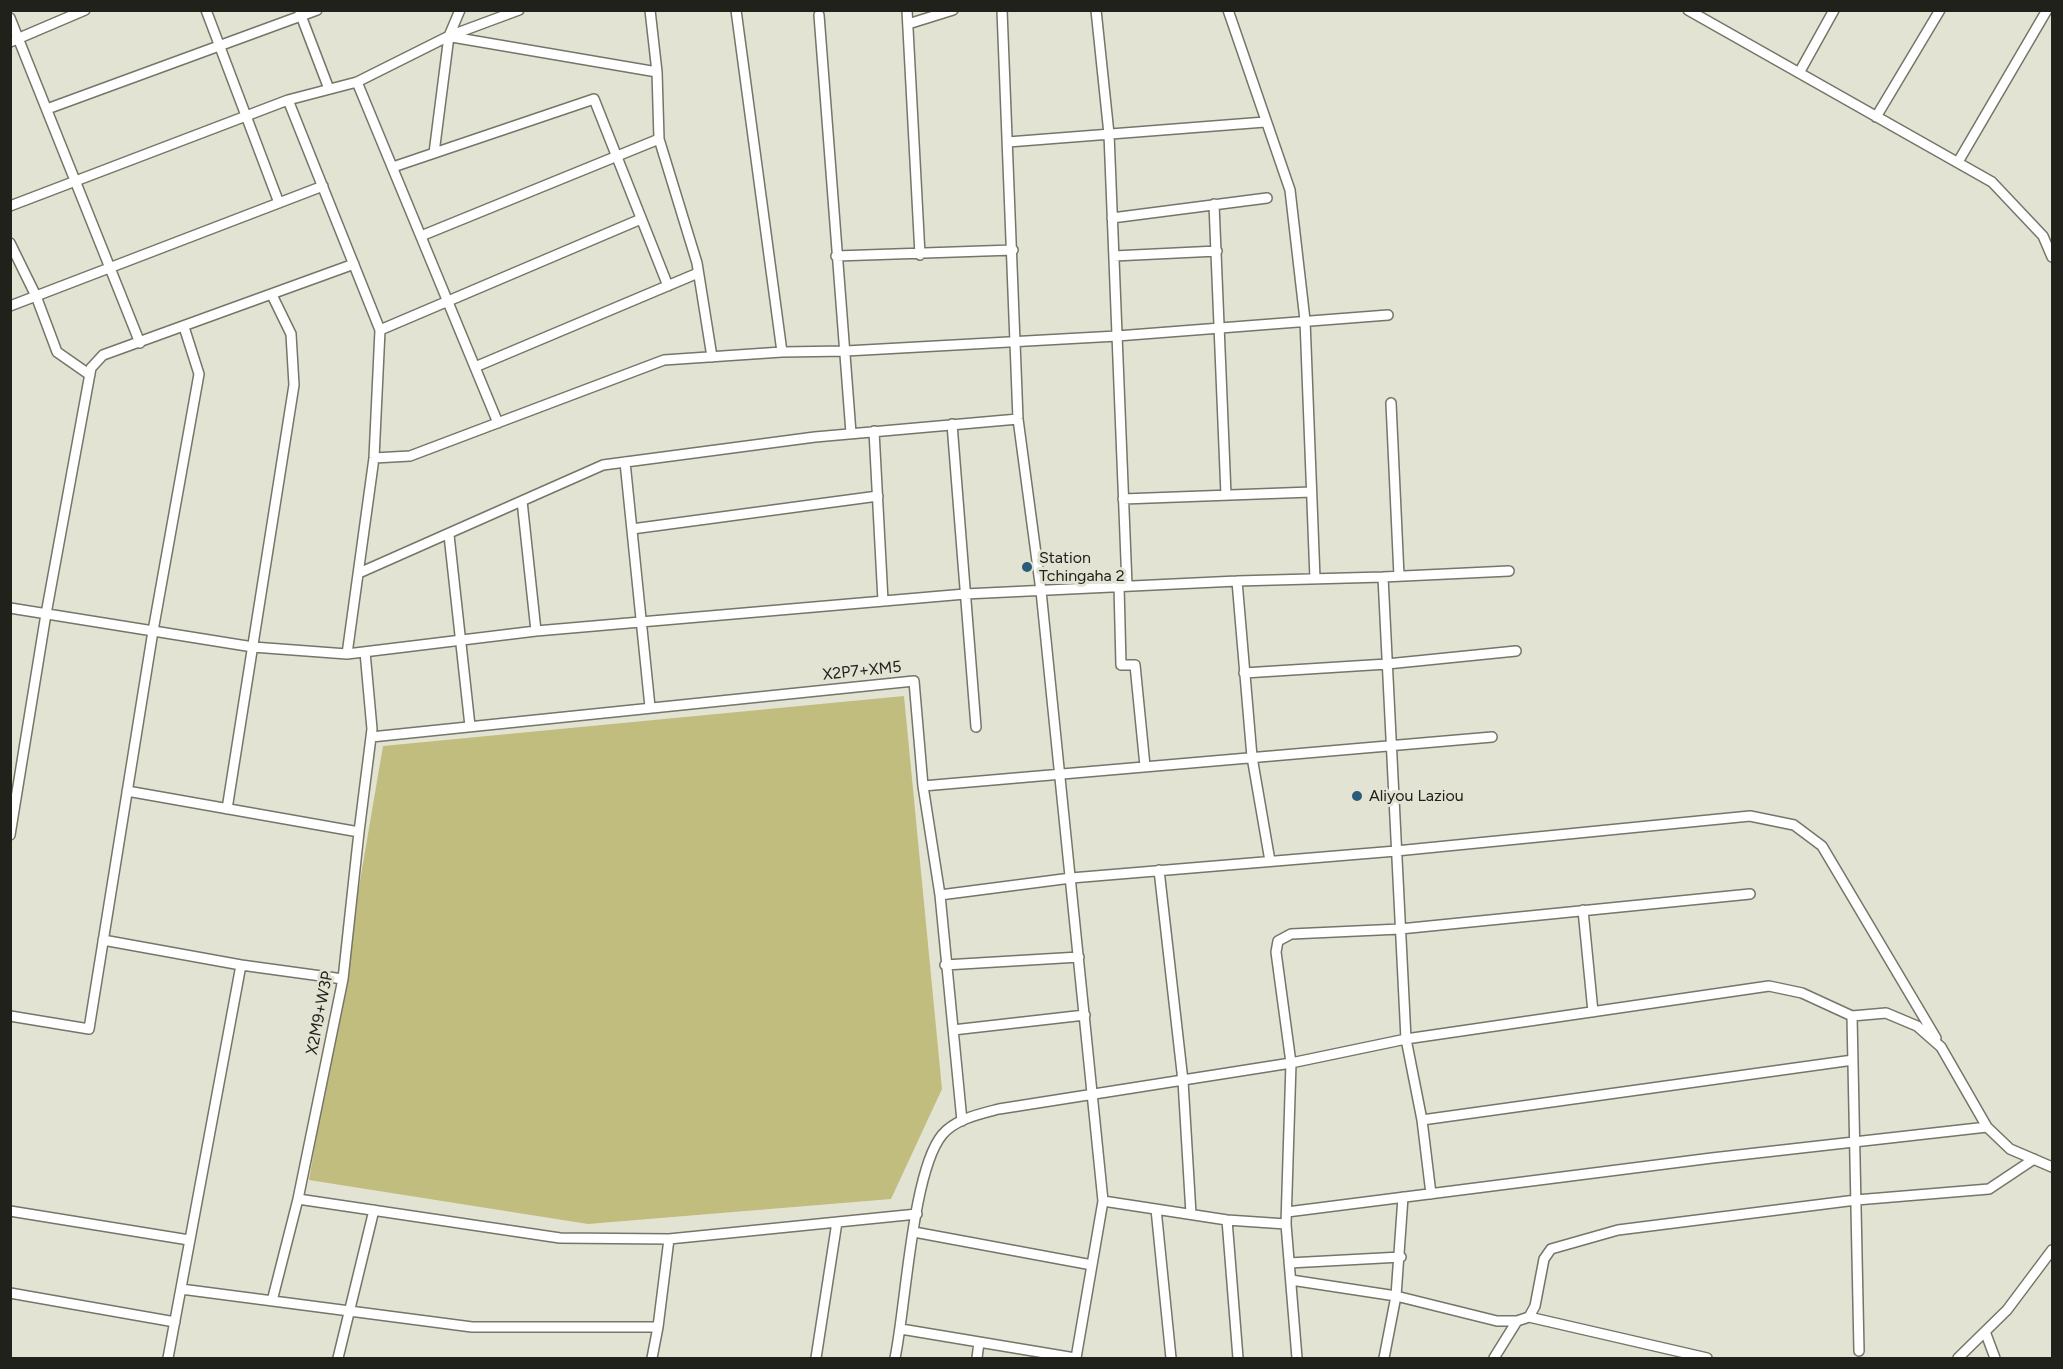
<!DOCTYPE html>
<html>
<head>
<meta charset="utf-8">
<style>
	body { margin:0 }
	#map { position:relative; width:2063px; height:1369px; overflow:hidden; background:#e3e3d4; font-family:Figtree,sans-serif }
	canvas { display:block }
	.frame { position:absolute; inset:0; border:12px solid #21211c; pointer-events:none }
</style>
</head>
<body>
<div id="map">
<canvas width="2063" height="1369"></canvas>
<div class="frame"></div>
</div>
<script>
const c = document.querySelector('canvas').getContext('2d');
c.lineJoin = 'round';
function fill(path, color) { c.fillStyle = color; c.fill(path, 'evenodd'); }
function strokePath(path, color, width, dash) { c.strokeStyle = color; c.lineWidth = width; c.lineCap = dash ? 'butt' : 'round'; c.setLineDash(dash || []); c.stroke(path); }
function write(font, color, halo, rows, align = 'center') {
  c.font = font + ' Figtree,sans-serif'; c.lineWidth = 6; c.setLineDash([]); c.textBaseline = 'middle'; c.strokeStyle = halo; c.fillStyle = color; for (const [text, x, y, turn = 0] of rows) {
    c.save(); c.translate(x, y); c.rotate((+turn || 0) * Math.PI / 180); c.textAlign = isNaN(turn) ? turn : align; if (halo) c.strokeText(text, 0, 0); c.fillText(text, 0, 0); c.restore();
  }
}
fill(new Path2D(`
	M904,696l38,393 -51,110 -303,25 -279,-44 74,-434z`), '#c0bd7e');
const street = new Path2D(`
	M206,10l73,193
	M650,10l7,62 2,67 38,124 15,94
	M736,10l46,342
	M907,10l13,245
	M1002,10l16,409 23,172 62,610 -27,157
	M1096,10l13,124 18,451
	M1228,10l62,180 15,130 10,259
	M1688,10l304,172 51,54 9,21
	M300,13l29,76
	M819,15l32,418
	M10,18l130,325
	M908,24l45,-14
	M452,37l205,35
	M10,42l75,-32
	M1799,73l35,-63
	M357,82l141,341
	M288,100l92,230 -6,128 -27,196
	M47,109l270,-99
	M1876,117l64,-107
	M1008,142l257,-20
	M434,153l15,-117 11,-26
	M1958,162l89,-152
	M393,167l201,-68 74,187
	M1214,204l12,291
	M10,206l278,-106 69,-18 92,-46 70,-26
	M1112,218l155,-20
	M421,236l238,-97
	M10,243l26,53 21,56 33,23
	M836,256l177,-6
	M1114,256l103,-5
	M10,306l313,-120
	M380,330l261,-111
	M475,367l223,-94
	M1391,403l8,173
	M952,424l24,303
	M874,431l9,170
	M374,458l36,-2 254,-96 118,-8 64,-1 271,-15 271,-21
	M625,462l25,245
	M1123,499l188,-7
	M522,501l14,130
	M632,529l246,-33
	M449,535l21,191
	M359,573l244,-108 212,-28 203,-18
	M1383,577l126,-6
	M1237,581l15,176 18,104
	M1119,586l2,79h14l10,101
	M10,608l243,39 94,7 189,-23 429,-37 272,-13 146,-4 23,462 16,81 9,74
	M1244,673l143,-9 129,-13
	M371,737l543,-56 9,105 17,109 22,226
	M923,786l569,-49
	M127,791l232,41 13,-103 -7,-77
	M227,809l67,-424 -3,-51 -19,-39
	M10,835l36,-221 45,-246 12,-13 251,-91
	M1159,870l24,211 8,133
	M940,895l131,-17 325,-27 354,-35 44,9 28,21 114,192
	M1583,910l10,102
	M103,940l138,25 102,14
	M945,965l134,-8
	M10,1016l79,13 64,-398 46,-257 -15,-47
	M1852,1016l7,335
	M953,1030l132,-15
	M1422,1120l431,-60
	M298,1199l45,-220 16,-147
	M1103,1201l124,19 59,4
	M1156,1209l15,149
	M10,1211l179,29
	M1287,1212l425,-54 275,-31
	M1227,1220l11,138
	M914,1232l178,33
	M1289,1263l112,-6
	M1291,1280l105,16 101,25h20l12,-4 6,-11 9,-47 7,-10 67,-19 238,-30 133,-11 45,-30
	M181,1289l291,38h186l11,-88 248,-25
	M10,1293l165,29
	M272,1301l26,-102 262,39 109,1
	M1529,1317l178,41
	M901,1329l174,29
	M1986,1334l9,24
	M168,1358l73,-393
	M338,1358l36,-148
	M652,1358l6,-31
	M816,1358l21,-136
	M895,1358c11,-52 17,-186 47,-223 13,-16 38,-21 57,-26l292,-46 115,-24 363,-53 33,7 50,23 34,-3 31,13 24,21 46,80 23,22 42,18
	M977,1358l2,-16
	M1297,1358l-11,-134 5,-161 -15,-111 2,-11 13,-7 109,-5 350,-35
	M1384,1358l12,-62 7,-99
	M1494,1358l23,-37
	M1958,1358l49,-48 45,-60`);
strokePath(street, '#757568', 12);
strokePath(street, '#fff', 9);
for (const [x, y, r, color] of [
	[1027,567,6,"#285c79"],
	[1357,796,6,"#285c79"]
]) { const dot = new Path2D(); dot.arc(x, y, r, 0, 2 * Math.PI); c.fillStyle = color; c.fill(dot); strokePath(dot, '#e3e3d4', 2); }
write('16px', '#21211c', '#e3e3d4', [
	["Station",1039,558],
	["Tchingaha 2",1039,576],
	["Aliyou Laziou",1369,796]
], 'left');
write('16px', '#21211c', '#e3e3d4', [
	["X2P7+XM5",862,671,-6],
	["X2M9+W3P",320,1013,-79]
]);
</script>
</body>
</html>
